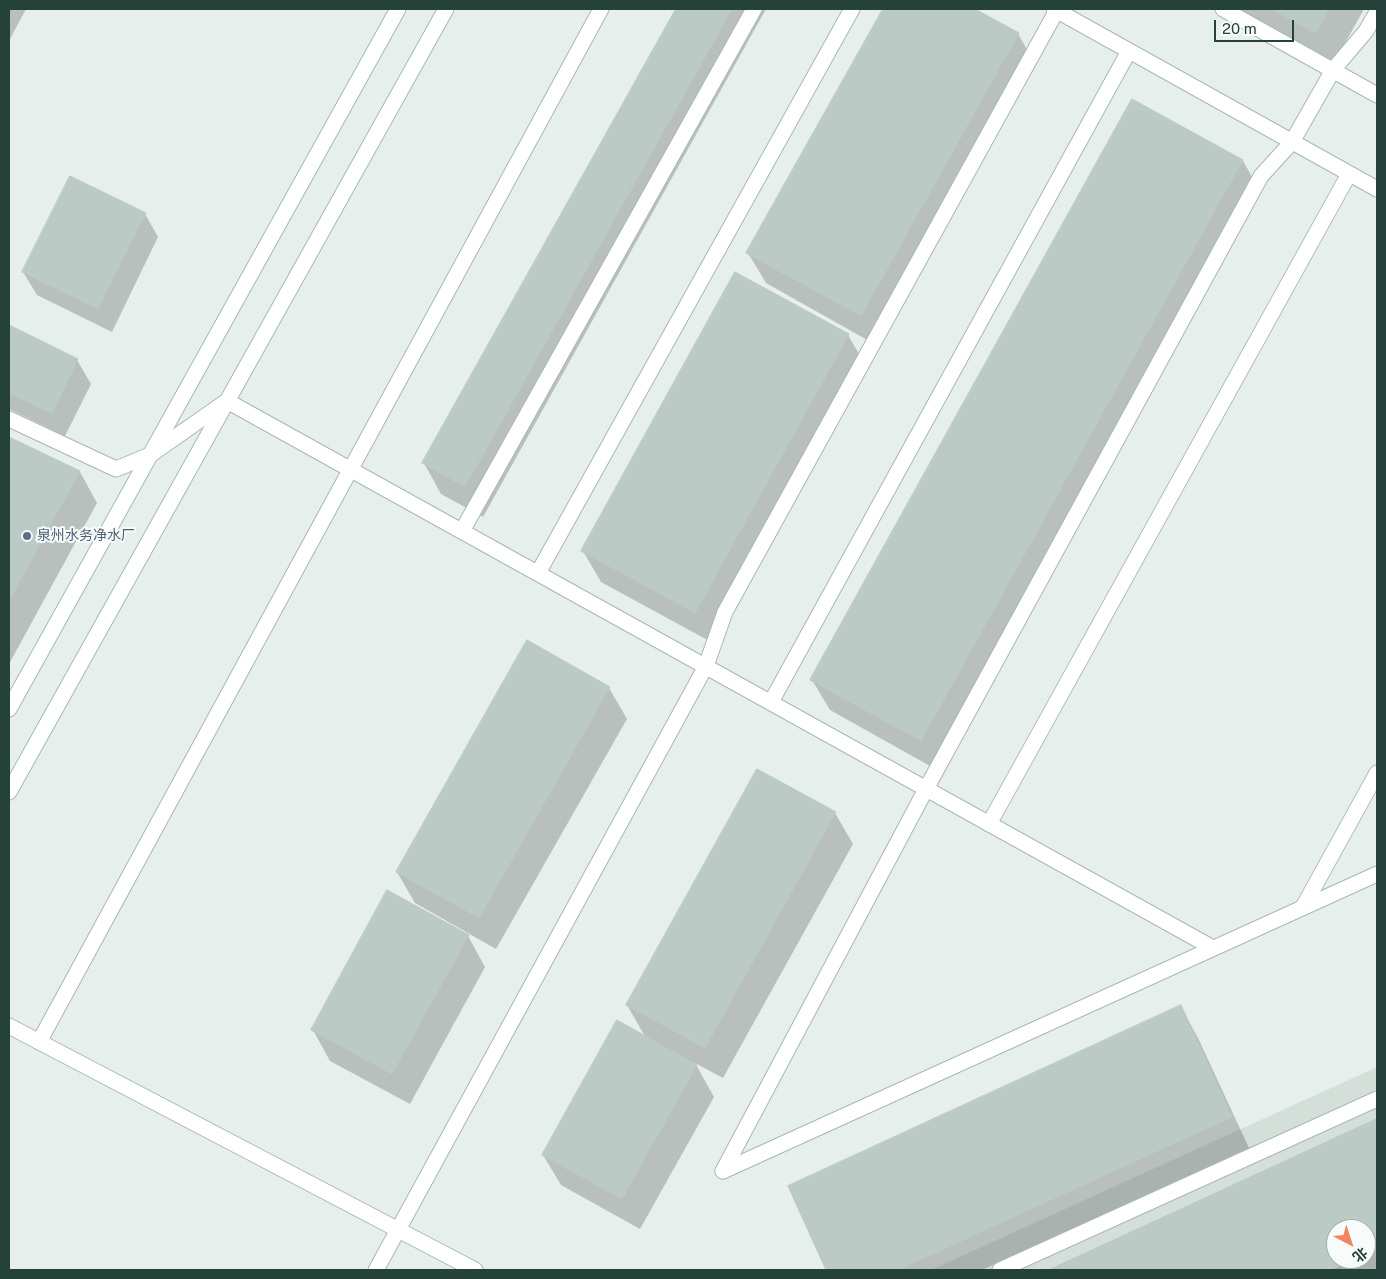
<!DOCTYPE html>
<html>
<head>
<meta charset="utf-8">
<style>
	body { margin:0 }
	#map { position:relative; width:1386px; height:1279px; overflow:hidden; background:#e6efeb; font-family:"Public Sans","Noto Sans SC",sans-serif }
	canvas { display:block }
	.frame { position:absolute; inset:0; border:10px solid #24423a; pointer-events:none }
	.north { position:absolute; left:1326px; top:1219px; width:50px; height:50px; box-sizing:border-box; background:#f7fbf9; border:1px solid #a3b1ad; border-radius:50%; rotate:140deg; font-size:14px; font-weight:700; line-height:20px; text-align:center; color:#24423a }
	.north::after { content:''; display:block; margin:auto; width:18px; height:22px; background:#f4845f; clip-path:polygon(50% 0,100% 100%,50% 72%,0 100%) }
	.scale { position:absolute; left:1214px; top:20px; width:80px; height:22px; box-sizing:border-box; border:2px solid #24423a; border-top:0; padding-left:6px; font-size:15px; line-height:18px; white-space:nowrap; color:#24423a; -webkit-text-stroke:4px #f7fbf9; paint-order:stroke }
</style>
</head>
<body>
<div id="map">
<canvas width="1386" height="1279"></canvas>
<div class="frame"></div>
<div class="north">北</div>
<div class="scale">20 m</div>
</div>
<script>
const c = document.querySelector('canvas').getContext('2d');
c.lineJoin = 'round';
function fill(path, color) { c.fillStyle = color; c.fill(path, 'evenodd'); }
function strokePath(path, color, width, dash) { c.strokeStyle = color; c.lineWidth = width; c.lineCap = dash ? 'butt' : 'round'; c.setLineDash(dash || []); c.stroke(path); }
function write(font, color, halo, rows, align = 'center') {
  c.font = font + ' "Public Sans","Noto Sans SC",sans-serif'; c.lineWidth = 4; c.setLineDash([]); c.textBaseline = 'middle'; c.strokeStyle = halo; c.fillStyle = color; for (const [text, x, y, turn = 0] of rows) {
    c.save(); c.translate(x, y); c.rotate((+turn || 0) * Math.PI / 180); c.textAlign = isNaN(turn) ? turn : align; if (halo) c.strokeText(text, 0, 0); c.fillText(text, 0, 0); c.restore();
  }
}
fill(new Path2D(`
	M1377,1067v203h-446zM1336,1229h30v30h-30z`), '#d4dfda');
fill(new Path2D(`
	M9,9h17l-17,32z
	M677,9h89l-283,508 -42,-23 -17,-31z
	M885,9h87l46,25 18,31 -158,281 -112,-63 -18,-30z
	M1235,9h129l-30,54z
	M1243,161l17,30 -321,580 -109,-61 -18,-30z
	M145,214l13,23 -46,95 -75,-37 -14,-23z
	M9,327l68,33 14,24 -26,52 -56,-27z
	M848,335l18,31 -153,277 -112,-61 -18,-31z
	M9,438l71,34 17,31 -88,161z
	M609,688l18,31 -131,230 -81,-46 -18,-31z
	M835,813l18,31 -130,234 -28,-15 19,34 -74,132 -79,-44 -18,-30 103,-117 -19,-33z
	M468,936l17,31 -75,137 -80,-43 -17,-31z
	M1181,1007l17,31 51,110 -267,122h-154l-39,-84z
	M1377,1121v149h-326zM1336,1229h30v30h-30z`), '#0003');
const building = new Path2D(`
	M676,9h56l-267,478 -43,-24z
	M883,9h92l44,24 -158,283 -115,-63z
	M1272,9h57l-13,24z
	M1132,99l111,61 -322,581 -111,-61z
	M70,176l76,37 -48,96 -76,-37z
	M735,272l114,62 -154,279 -114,-62z
	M9,325l69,34 -26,55 -43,-21z
	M9,437l71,34 -71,130z
	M527,640l83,47 -131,231 -83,-46z
	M757,769l79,43 -131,236 -79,-43z
	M387,890l82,45 -77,139 -81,-44z
	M1181,1005l51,112 -334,153h-72l-38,-84z
	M617,1020l80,45 -75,134 -80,-44z
	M1377,1119v130l-11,5v-25h-30v30h19l-25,11h-281z`);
fill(building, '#bbcac4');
strokePath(building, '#b8c9c2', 1);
const lane = new Path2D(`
	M9,419l107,50 34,-14
	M462,531l292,-522
	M538,573l314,-564
	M706,666l19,-54 332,-602
	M771,702l358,-651
	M989,824l360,-650
	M1303,907l74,-134
	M39,1042l562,-1033
	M723,1171l203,-382 335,-613 31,-34 41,-72 33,-39 11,-19
	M1000,1270l377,-171`);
const street = new Path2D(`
	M1054,9l323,180
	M1223,9l154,86
	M150,455l77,-54 986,547
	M9,1026l466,244
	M723,1171l654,-297
	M376,1270l330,-604`);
const secondary = new Path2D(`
	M9,709l389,-700
	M9,792l437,-783`);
strokePath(lane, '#a8b8b2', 17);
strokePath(street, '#a8b8b2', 17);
strokePath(secondary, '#a4bbb3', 17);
strokePath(lane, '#fff', 15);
strokePath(street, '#fff', 15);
strokePath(secondary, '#fff', 15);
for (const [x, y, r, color] of [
	[27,536,5,"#5c6f8a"]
]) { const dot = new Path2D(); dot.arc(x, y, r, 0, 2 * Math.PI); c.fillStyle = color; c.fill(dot); strokePath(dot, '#f7fbf9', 2); }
write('14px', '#4e5e75', '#f7fbf9', [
	["泉州水务净水厂",37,536]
], 'left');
</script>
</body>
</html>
